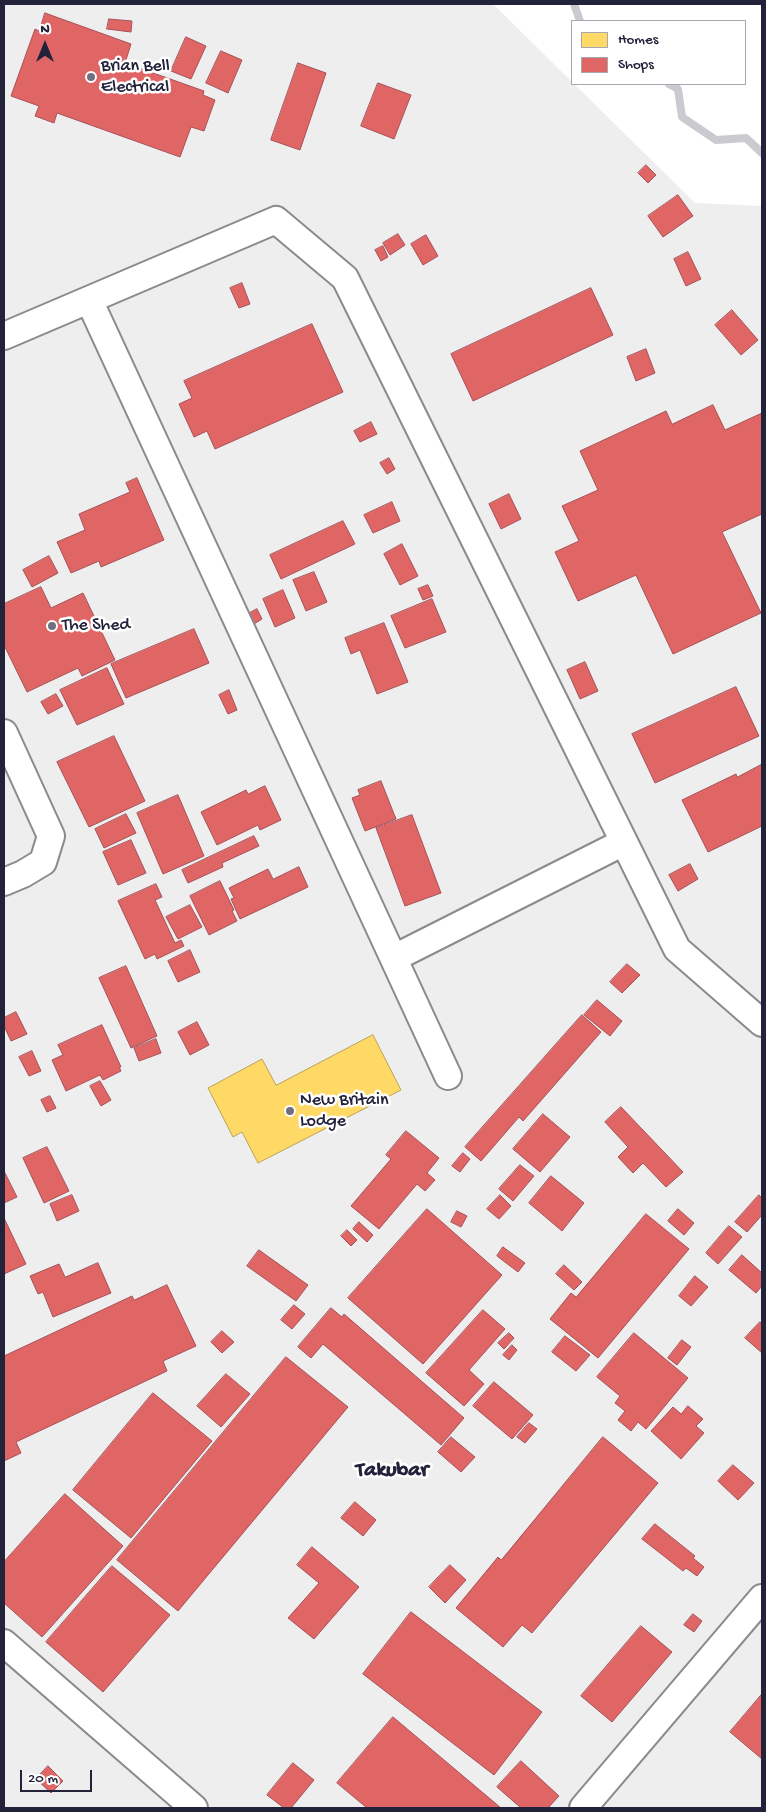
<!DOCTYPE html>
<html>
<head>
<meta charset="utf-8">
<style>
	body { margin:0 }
	#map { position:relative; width:766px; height:1812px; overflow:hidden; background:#fff; font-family:"Gochi Hand",sans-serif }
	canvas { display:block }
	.frame { position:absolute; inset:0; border:5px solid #22223b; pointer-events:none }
	.legend { position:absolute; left:571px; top:20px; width:175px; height:65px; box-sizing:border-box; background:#fff; border:1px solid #a7a7b1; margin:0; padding:6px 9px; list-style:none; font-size:15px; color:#22223b }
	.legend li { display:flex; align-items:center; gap:10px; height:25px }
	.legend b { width:25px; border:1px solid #a7a7b1 }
	.north { position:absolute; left:20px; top:20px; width:50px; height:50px; -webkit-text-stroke:4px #fff; paint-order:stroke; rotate:0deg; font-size:14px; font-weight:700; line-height:20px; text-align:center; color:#22223b }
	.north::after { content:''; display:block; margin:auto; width:18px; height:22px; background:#22223b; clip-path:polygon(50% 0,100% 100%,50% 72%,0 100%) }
	.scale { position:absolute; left:20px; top:1770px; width:72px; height:22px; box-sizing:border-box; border:2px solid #22223b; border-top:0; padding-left:6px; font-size:15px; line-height:18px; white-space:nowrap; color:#22223b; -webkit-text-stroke:4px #fff; paint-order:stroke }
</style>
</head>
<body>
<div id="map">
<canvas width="766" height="1812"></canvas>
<div class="frame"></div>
<ul class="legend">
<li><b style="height:14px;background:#ffd966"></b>Homes</li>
<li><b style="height:14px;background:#e06666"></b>Shops</li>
</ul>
<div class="north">N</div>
<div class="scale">20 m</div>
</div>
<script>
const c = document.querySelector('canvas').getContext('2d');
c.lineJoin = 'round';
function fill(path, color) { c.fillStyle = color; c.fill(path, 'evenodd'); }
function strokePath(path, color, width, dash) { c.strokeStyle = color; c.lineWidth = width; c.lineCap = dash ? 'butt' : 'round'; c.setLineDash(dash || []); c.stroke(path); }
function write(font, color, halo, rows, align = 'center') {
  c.font = font + ' "Gochi Hand",sans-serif'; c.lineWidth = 5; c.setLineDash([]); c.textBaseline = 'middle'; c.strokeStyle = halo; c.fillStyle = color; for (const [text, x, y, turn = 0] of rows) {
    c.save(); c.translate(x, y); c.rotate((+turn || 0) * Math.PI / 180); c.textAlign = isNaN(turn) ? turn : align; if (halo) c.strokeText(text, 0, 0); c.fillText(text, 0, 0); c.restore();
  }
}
fill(new Path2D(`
	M4,4h489l202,199 67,3v1602h-758z`), '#eeeeef');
const homes = new Path2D(`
	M373,1035l28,55 -143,73 -16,-31 -9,5 -25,-49 54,-29 14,26z`);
fill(homes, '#ffd966');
strokePath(homes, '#bda259', 1);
const shops = new Path2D(`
	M45,13l86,31 -6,19 79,28 -1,4 12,5 -11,31 -13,-4 -11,30 -123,-44 -3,10 -19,-7 4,-10 -28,-10 24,-67 4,2z
	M109,19l23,2 -1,11 -24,-3z
	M186,37l20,9 -15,33 -20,-8z
	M221,51l21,9 -14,33 -22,-10z
	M298,63l28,10 -26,77 -29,-10z
	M378,83l33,12 -17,44 -33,-13z
	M646,165l10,10 -8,8 -10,-10z
	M678,195l15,21 -30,21 -15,-21z
	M398,234l7,11 -15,10 -7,-12z
	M426,235l12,21 -15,9 -12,-21z
	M383,246l5,11 -7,4 -6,-11z
	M688,252l13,27 -15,7 -12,-27z
	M242,283l8,21 -11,4 -9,-20z
	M591,288l22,47 -140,66 -22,-47z
	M732,310l26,30 -17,15 -26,-30z
	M312,324l31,68 -128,57 -8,-18 -13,6 -15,-33 13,-6 -8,-17z
	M646,349l9,24 -19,8 -9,-24z
	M713,405l12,25 37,-17v101l-40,18 39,81 -88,41 -37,-79 -58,26 -23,-49 24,-11 -17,-35 36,-16 -18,-39 86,-40 6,13z
	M371,422l6,12 -17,8 -6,-11z
	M389,458l6,11 -8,5 -7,-11z
	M137,478l27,62 -63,27 -2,-6 -28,12 -14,-31 28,-12 -6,-16 51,-22 -4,-9z
	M509,494l12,25 -20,10 -12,-25z
	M392,502l8,19 -27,12 -9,-18z
	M343,521l12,23 -74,35 -11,-24z
	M402,544l16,32 -18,9 -16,-31z
	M49,556l9,17 -26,14 -9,-17z
	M314,572l13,30 -21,9 -13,-31z
	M428,585l5,11 -10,4 -5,-11z
	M41,587l10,21 32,-15 32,67 -33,16 -4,-8 -51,24 -23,-47v-41z
	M283,590l12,28 -20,9 -12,-28z
	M432,599l14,33 -41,16 -14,-32z
	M257,609l5,10 -8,5 -6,-10z
	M384,623l24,59 -31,12 -17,-44 -9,4 -6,-16z
	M194,629l15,34 -83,35 -15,-34z
	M585,662l13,29 -18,8 -13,-29z
	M107,668l17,36 -47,21 -17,-35z
	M736,687l23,49 -104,47 -23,-49z
	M229,690l8,20 -9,4 -9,-19z
	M56,694l7,12 -15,8 -7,-12z
	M114,736l31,65 -56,26 -32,-65z
	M761,765l1,4v57l-54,26 -26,-52 54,-26 1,3z
	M381,781l15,38 -31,12 -13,-33 8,-3 -2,-5z
	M265,786l16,34 -21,10 -2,-5 -41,20 -16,-33 45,-22 2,4z
	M178,795l26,61 -41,18 -26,-61z
	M126,814l10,19 -32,15 -9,-19z
	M412,815l29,78 -36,13 -29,-78z
	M254,836l5,10 -37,17 1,4 -35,16 -6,-13z
	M131,840l15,33 -28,12 -15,-33z
	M690,864l8,15 -20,12 -9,-16z
	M299,867l9,20 -68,32 -9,-20 3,-1 -5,-10 39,-19 5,10z
	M220,881l14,29 -2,1 5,10 -28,14 -19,-39z
	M156,884l6,13 -7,3 20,43 6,-3 3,6 -27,13 -2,-5 -10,5 -27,-58z
	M190,905l12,22 -24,12 -12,-22z
	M190,950l10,22 -22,10 -10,-21z
	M627,964l13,11 -18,18 -12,-11z
	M126,966l31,70 -26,12 -32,-70z
	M597,1000l25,21 -12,15 -26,-21z
	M16,1012l11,22 -16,7 -7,-15v-8z
	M582,1015l19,17 -78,89 -4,-4 -38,44 -16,-14z
	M197,1022l12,23 -19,10 -12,-23z
	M102,1025l19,42h-2l2,4 -18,9 -3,-5 -34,16 -14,-31 11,-5 -5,-10z
	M156,1039l5,14 -22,8 -5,-13z
	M32,1051l9,20 -12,5 -10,-19z
	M100,1081l11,19 -10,6 -11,-20z
	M50,1096l6,12 -9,4 -6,-12z
	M621,1107l62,65 -17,15 -23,-24 -10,10 -15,-16 10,-10 -23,-25z
	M543,1114l27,23 -30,35 -27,-23z
	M406,1131l33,27 -12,15 8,7 -10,11 -8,-7 -38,45 -28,-23 40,-47 -5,-4z
	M47,1147l22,44 -25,12 -21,-45z
	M463,1153l7,6 -10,13 -8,-6z
	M520,1165l14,11 -21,25 -14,-12z
	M5,1173l12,24 -13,6v-29z
	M551,1176l33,27 -22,28 -33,-28z
	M72,1195l7,16 -22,10 -7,-17z
	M500,1195l11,11 -12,13 -12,-10z
	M759,1195l3,3v17l-15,17 -12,-10z
	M427,1209l75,66 -79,89 -75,-66z
	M678,1209l16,14 -10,12 -16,-14z
	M457,1211l10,5 -6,11 -10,-5z
	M646,1214l43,35 -91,109 -48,-39 21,-26 5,4z
	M4,1218l22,46 -22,10z
	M359,1222l14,13 -6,7 -14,-13z
	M729,1226l13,11 -24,27 -12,-11z
	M347,1230l10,10 -6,6 -10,-10z
	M503,1247l22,16 -7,9 -21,-16z
	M259,1250l49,35 -12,16 -49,-35z
	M742,1255l20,18v13l-6,7 -27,-23z
	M98,1263l13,30 -58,24 -10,-25 -5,2 -8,-18 29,-12 6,13z
	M564,1265l18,17 -8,8 -18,-16z
	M695,1276l13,11 -17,19 -12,-10z
	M167,1285l29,61 -33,15 4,10 -151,71 5,11 -17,8v-105l128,-60 2,4z
	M294,1305l11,9 -13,15 -11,-9z
	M331,1308l11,9 2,-3 120,104 -23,27 -118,-101 -12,14 -13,-11z
	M483,1310l22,19 -36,41 15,14 -20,22 -38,-33z
	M760,1322l2,2v29l-17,-15z
	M222,1331l12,11 -12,11 -11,-11z
	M509,1333l5,5 -10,11 -6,-6z
	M634,1333l54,45 -42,51 -8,-7 -7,9 -13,-11 7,-9 -10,-8 5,-7 -23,-19z
	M565,1336l25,19 -14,16 -24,-19z
	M682,1340l9,7 -14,18 -9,-7z
	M512,1345l5,5 -8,10 -6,-5z
	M286,1357l62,50 -170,204 -61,-51z
	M226,1374l24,20 -29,33 -24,-21z
	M494,1382l39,33 -21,24 -39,-33z
	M153,1393l59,48 -81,97 -58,-48z
	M688,1406l15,13 -7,7 8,7 -23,26 -30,-28 22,-24 8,7z
	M529,1423l8,6 -12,14 -8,-6z
	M451,1437l24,20 -14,15 -23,-20z
	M603,1437l55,46 -126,150 -10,-8 -19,22 -47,-39 42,-51 3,3z
	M733,1465l21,18 -16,17 -20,-19z
	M65,1494l58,52 -81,91 -38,-34v-41z
	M355,1502l21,18 -13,16 -22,-18z
	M655,1524l40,32 -2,2 11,9 -7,9 -11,-8 -3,3 -41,-32z
	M312,1547l47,40 -45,52 -26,-21 31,-35 -22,-18z
	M450,1565l16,15 -21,23 -16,-16z
	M112,1566l58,49 -67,77 -57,-50z
	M411,1612l131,100 -48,63 -131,-101z
	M693,1614l9,7 -8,11 -10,-7z
	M641,1626l31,26 -60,70 -31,-26z
	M762,1694v65l-32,-27z
	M393,1717l108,91h-134l-30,-25z
	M521,1761l38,35 -11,12h-27l-24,-21z
	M293,1763l21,17 -23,28h-7l-17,-13z
	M48,1766l15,15 -12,12 -15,-14z`);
fill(shops, '#e06666');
strokePath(shops, '#a75259', 1);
strokePath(new Path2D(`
	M574,4l6,17
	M669,84l9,5 4,28 34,23 30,-2 16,15`), '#cacad0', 8);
const minor = new Path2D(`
	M89,300l359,776
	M4,336l272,-116 69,58 332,671 85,74
	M4,733l47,103 -8,26 -20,12 -19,8
	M394,958l230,-116
	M4,1643l190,165
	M583,1808l179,-210`);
strokePath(minor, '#8a8a8f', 30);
strokePath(minor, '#fff', 26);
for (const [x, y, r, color] of [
	[91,77,5,"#6f6f80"],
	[52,626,5,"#6f6f80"],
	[290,1111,5,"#6f6f80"]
]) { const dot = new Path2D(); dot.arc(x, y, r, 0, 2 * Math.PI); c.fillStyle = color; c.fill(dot); strokePath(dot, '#fff', 2); }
write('18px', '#22223b', '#fff', [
	["Brian Bell",101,67],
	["Electrical",101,88],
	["The Shed",62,626],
	["New Britain",300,1101],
	["Lodge",300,1122]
], 'left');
write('bold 22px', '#22223b', '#fff', [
	["Takubar",392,1472]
]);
</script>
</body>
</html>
